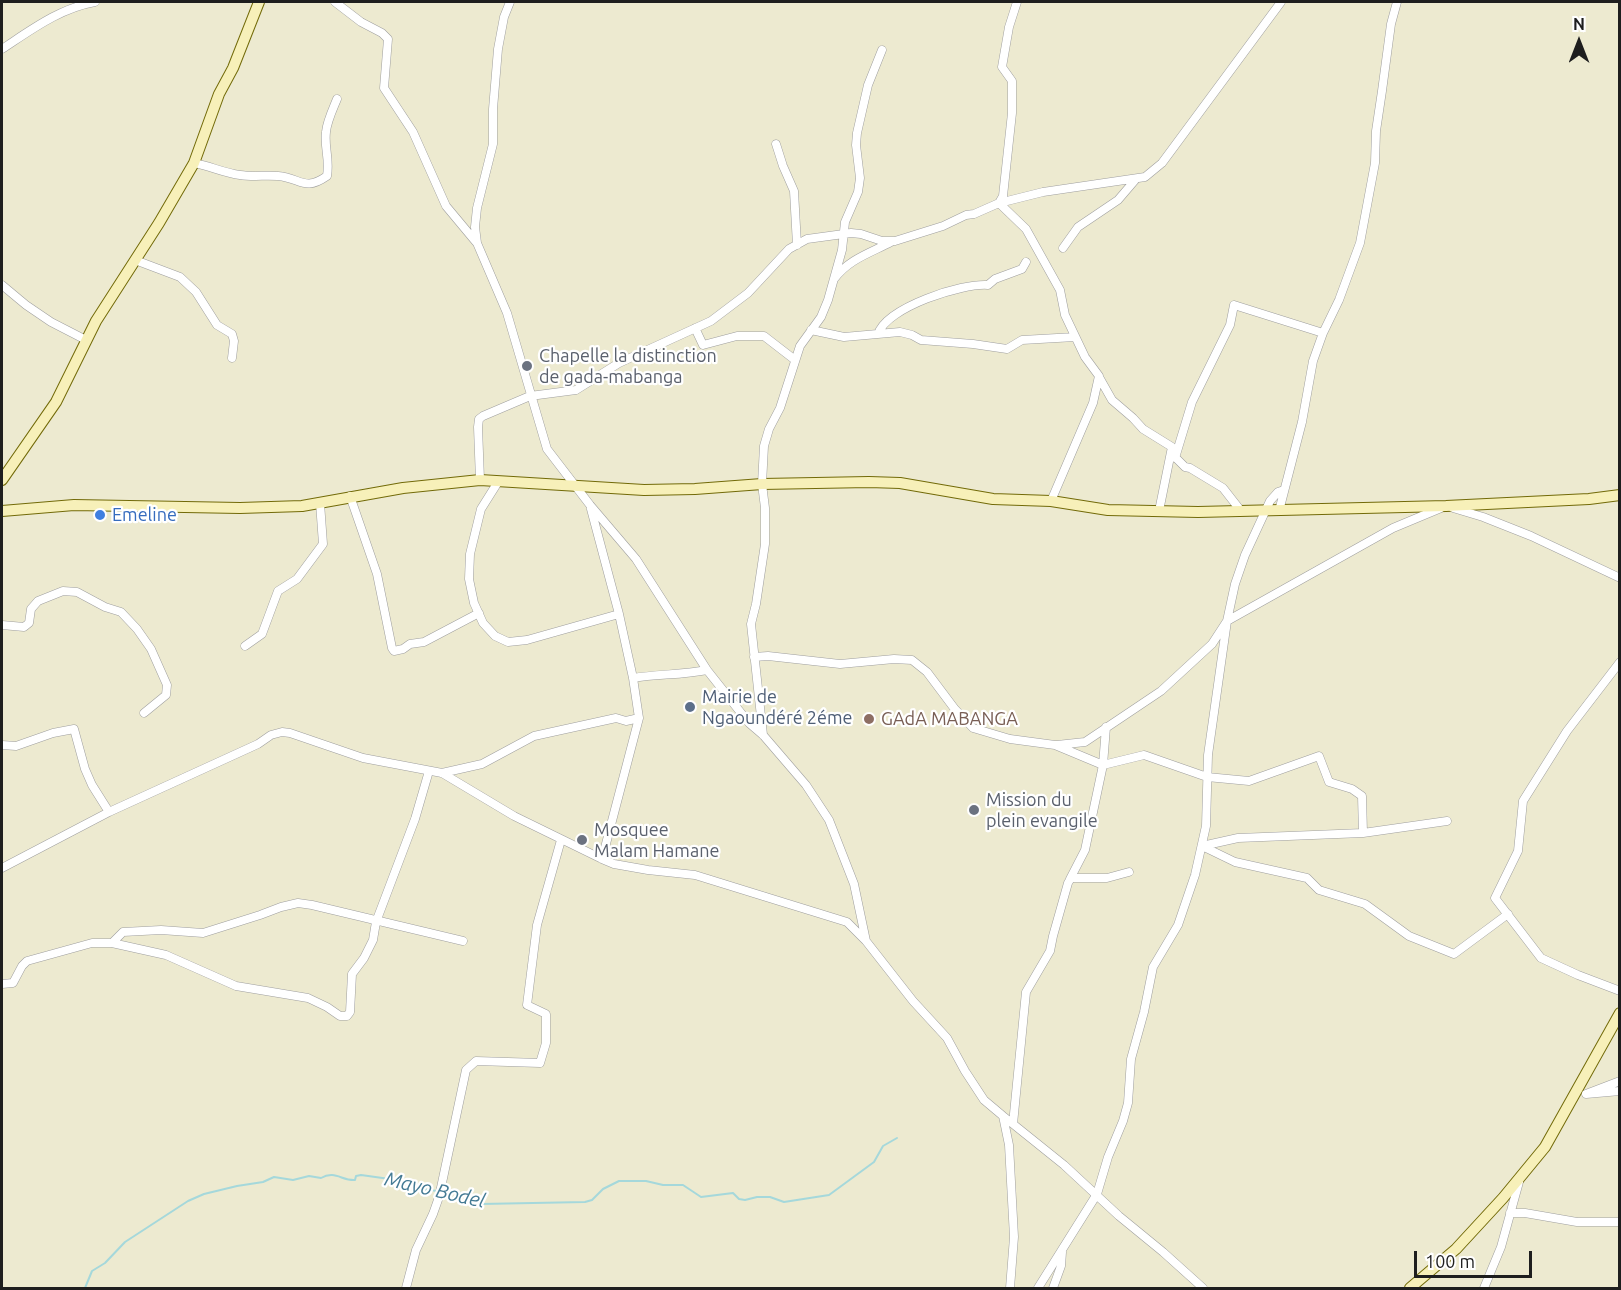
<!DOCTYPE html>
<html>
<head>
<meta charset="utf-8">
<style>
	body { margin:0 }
	#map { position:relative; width:1621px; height:1290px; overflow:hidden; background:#eee9e4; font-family:Ubuntu,sans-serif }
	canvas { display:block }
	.frame { position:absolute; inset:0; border:3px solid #1e1e1e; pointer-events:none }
	.north { position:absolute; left:1549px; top:12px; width:60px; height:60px; -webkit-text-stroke:4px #fff; paint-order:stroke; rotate:0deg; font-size:16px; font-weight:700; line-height:24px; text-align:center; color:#1e1e1e }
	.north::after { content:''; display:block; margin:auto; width:21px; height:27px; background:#1e1e1e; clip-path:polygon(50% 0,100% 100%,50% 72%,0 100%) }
	.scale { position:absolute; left:1414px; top:1251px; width:118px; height:27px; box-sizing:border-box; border:3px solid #1e1e1e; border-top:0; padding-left:8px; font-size:18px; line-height:21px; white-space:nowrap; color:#1e1e1e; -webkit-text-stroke:4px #fff; paint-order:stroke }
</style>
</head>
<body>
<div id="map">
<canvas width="1621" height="1290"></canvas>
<div class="frame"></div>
<div class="north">N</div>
<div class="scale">100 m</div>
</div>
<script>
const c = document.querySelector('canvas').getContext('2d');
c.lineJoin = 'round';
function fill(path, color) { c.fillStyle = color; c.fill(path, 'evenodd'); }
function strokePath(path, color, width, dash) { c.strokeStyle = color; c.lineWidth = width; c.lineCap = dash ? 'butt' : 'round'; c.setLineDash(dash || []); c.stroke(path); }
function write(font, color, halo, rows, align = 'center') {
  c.font = font + ' Ubuntu,sans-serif'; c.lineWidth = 4.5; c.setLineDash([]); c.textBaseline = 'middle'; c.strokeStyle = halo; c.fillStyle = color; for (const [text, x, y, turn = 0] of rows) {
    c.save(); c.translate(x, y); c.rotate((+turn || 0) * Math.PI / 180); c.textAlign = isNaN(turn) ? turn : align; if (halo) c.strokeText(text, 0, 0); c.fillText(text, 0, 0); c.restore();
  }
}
fill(new Path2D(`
	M2,2h1617v1286h-1617z`), '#edead0');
strokePath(new Path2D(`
	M443,1191l18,2 20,11 104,-2 7,-2 11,-11 16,-8h27l17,4h20l18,12 32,-4 6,6 6,1 12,-3h13l14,5 45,-7 45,-33 9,-16 14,-8
	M85,1288l7,-17 13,-8 20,-21 63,-41 16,-7 33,-8 26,-4 11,-5 19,3 16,-4 12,2c14,-8 21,3 34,2l1,-4 5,-1 43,6 10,2 8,6 15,2`), '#a5d8db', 2);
const street = new Path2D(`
	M335,2l26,20 21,11 6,6 -4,49 29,44 33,74 30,36
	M510,2l-6,15 -6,32 -5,60v35l-16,64 -2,19 2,16 30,70 40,136 43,56 46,54 71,111 42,53 14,12 43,50 23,35 25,64 12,57 47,60 34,37 18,33 19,29 19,16 6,29 5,92 -4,51
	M1017,2l-8,25 -7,40 10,14v32l-9,83 -4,7 27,26 34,61 5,25 20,42 14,19 -6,27 -42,98
	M2,49c29,-19 58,-41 93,-47
	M776,144l7,22 11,25 3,54
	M194,163c16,3 30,10 46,12 13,2 25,0 38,1 23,2 26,16 49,0 3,-18 -3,-28 -1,-44 1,-11 7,-23 11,-33
	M1063,248l15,-21 40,-27 18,-21
	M135,260l45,17 16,15 21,33 15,9 2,7 -2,17
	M834,279c15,-20 36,-26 57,-37
	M2,285l24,20 25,17 35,18
	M695,328l8,17 34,-9h27l31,24
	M811,330l33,7 56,-5 12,3 9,5 52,4 34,5 15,-9 53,-3
	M878,334c9,-27 84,-51 110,-49l7,-6 27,-10 4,-7
	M1099,377l13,23 21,18 10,11 29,18 -13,64
	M1173,455l12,12 5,1 33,20 18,23
	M1175,458l17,-56 38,-77 4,-20 89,28
	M480,480l-2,-53 1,-8 4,-3 47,-20 46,-6 43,-27 92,-42 37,-28 41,-44 18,-10 44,-6 10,1 21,7h13l48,-15 23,-11 8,-1 25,-11 44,-11 102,-15 17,-14 119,-161
	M498,482l-17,27 -11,45 -1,25 5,24 9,20 12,13 13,6 19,-2 92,-26
	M350,496l27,78 15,74 2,3 9,-2 7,-5 14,-2 55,-29
	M1453,508l30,9 48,19 89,42
	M1279,511l23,-89 11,-61 10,-28 16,-33 21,-57 15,-80 1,-32 6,-40 9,-67 6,-22
	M2,625l22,2 5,-4 2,-14 7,-8 25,-10 14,1 28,15 16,5 16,17 14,20 16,36 -1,10 -22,18
	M245,646l17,-12 16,-43 19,-12 26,-35 -3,-41
	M754,657l14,-1 72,8 54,-5 18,1 15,12 27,36 19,20 37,11 45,6 48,20 41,-10 63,22 42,4 70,-25 10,26 23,7 10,7 1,37
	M1620,662l-53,69 -44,70 -5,50 -23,47 46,60 37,17 42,16
	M633,678c25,-4 49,-3 74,-8
	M763,735l-12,-111 5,-20 9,-60v-36l-3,-24 2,-38 5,-17 11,-21 20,-62 21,-29 7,-17 14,-50 3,-28 13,-30 2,-14 -4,-33 1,-12 11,-48 14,-35
	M2,745l14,1 37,-13 21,-4 11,40 7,16 17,27
	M1057,745l28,-3 76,-51 51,-47 15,-23 166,-93 48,-20
	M442,773l40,-9 52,-28 82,-18 10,3 13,-3 -6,-40 -14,-64 -28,-105
	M1202,846l33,16 72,16 12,12 46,14 44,32 45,18 54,-40
	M1202,846l36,-8 125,-5 84,-12
	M602,859l37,-141
	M2,868l107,-56 149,-68 13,-9 11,-3 8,1 73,25 79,15 72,43 88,43 12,5 34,6 47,5 84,26 68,21 18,18
	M1070,879l15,-29 18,-85 3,-38
	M112,943l11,-11 38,-2 42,3 57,-18 21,-8 17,-4 14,2 151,36
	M2,984l11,-1 9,-17 5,-5 65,-18h20l54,12 70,31 72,12 19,9 13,9h7l3,-4 2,-38 12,-16 9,-18 3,-18 39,-103 14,-48
	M1620,1081l-34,13 34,-3
	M1003,1116l10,8 13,-132 24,-41 3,-15 15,-53 3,-5h36l22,-6
	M1013,1124l51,41 55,51 44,36 40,36
	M1510,1213h15l52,9h43
	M406,1288l10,-38 17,-36 6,-17 27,-127 10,-9 64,2 6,-20v-29l-19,-9 10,-80 24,-85
	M1038,1288l59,-94 11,-37 15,-36 5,-18 3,-44 13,-47 9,-45 25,-42 17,-50 11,-49 2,-71 19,-134 8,-37 10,-29 25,-54 8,-9 6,-2
	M1053,1288l8,-22 1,-14
	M1484,1288l17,-41 18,-65`);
const secondary = new Path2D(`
	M2,480l54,-78 40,-81 63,-98 35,-60 25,-69 14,-26 26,-66
	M2,511l72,-6 166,3 62,-2 101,-18 77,-8 164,10 51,-1 67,-5 107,-2 31,1 93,16 58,2 57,9 90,2 248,-6 143,-7 31,-4
	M1410,1288l46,-39 47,-51 42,-51 75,-134`);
strokePath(street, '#9f9f9f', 9);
strokePath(secondary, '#726a08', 12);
strokePath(street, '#fff', 8);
strokePath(secondary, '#f7f0b9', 10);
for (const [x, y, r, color] of [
	[527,366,6,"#6b7280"],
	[100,515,6,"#3f7fe0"],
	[690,707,6,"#5c6f8a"],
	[869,719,6,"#8d6e63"],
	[974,810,6,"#6b7280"],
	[582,840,6,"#6b7280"]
]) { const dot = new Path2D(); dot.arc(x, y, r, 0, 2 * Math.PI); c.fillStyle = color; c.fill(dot); strokePath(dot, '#fff', 2); }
write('18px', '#5b616d', '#fff', [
	["Chapelle la distinction",539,356],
	["de gada-mabanga",539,377],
	["Mission du",986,800],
	["plein evangile",986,821],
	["Mosquee",594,830],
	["Malam Hamane",594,851]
], 'left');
write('18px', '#366cbe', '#fff', [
	["Emeline",112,515]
], 'left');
write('18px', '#4e5e75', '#fff', [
	["Mairie de",702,697],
	["Ngaoundéré 2éme",702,718]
], 'left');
write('18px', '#785e54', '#fff', [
	["GAdA MABANGA",881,719]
], 'left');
write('italic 20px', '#447a94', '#fff', [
	["Mayo Bodel",435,1190,13]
]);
</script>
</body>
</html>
